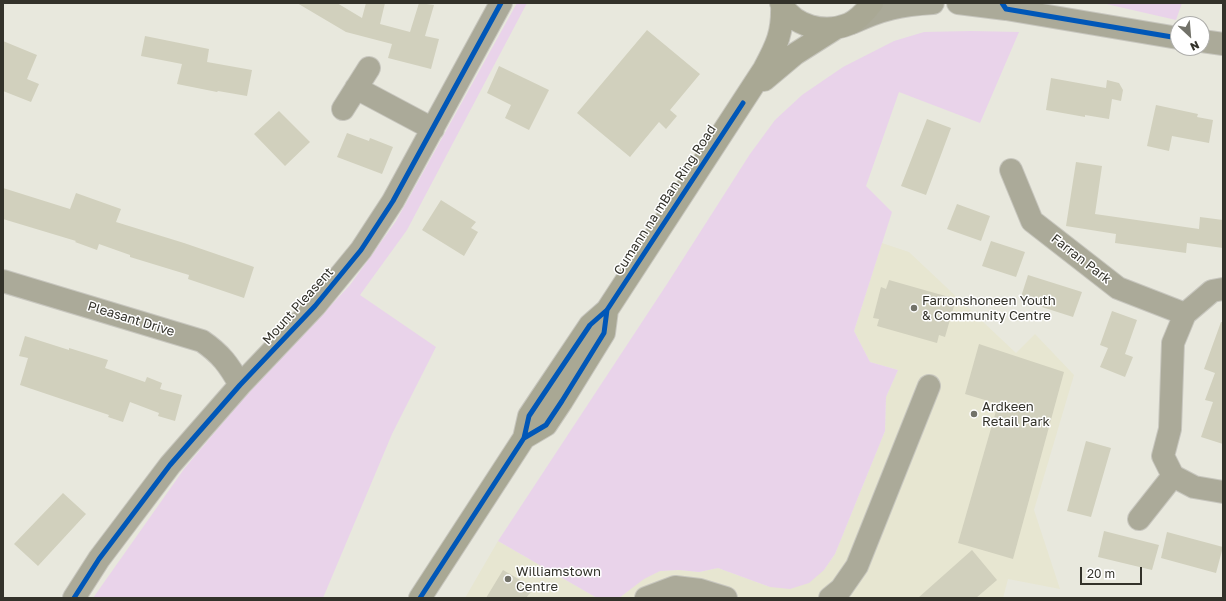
<!DOCTYPE html>
<html>
<head>
<meta charset="utf-8">
<style>
	body { margin:0 }
	#map { position:relative; width:1226px; height:601px; overflow:hidden; background:#e8e8dd; font-family:"Golos Text",sans-serif }
	canvas { display:block }
	.frame { position:absolute; inset:0; border:4px solid #33322a; pointer-events:none }
	.north { position:absolute; left:1170px; top:16px; width:40px; height:40px; box-sizing:border-box; background:#fff; border:1px solid #adadaa; border-radius:50%; rotate:154deg; font-size:11px; font-weight:700; line-height:16px; text-align:center; color:#33322a }
	.north::after { content:''; display:block; margin:auto; width:14px; height:18px; background:#727269; clip-path:polygon(50% 0,100% 100%,50% 72%,0 100%) }
	.scale { position:absolute; left:1080px; top:567px; width:62px; height:18px; box-sizing:border-box; border:2px solid #33322a; border-top:0; padding-left:5px; font-size:12px; line-height:14px; white-space:nowrap; color:#33322a; -webkit-text-stroke:3px #fff; paint-order:stroke }
</style>
</head>
<body>
<div id="map">
<canvas width="1226" height="601"></canvas>
<div class="frame"></div>
<div class="north">N</div>
<div class="scale">20 m</div>
</div>
<script>
const c = document.querySelector('canvas').getContext('2d');
c.lineJoin = 'round';
function fill(path, color) { c.fillStyle = color; c.fill(path, 'evenodd'); }
function strokePath(path, color, width, dash) { c.strokeStyle = color; c.lineWidth = width; c.lineCap = dash ? 'butt' : 'round'; c.setLineDash(dash || []); c.stroke(path); }
function write(font, color, halo, rows, align = 'center') {
  c.font = font + ' "Golos Text",sans-serif'; c.lineWidth = 3; c.setLineDash([]); c.textBaseline = 'middle'; c.strokeStyle = halo; c.fillStyle = color; for (const [text, x, y, turn = 0] of rows) {
    c.save(); c.translate(x, y); c.rotate((+turn || 0) * Math.PI / 180); c.textAlign = isNaN(turn) ? turn : align; if (halo) c.strokeText(text, 0, 0); c.fillText(text, 0, 0); c.restore();
  }
}
fill(new Path2D(`
	M882,243l27,9 107,101 19,-19 39,41 -40,135 26,79 -52,-10 -5,19h-384l25,-20 16,-7 19,-1 20,2 19,-4 52,19 54,-17 11,-16 50,-123 1,-34 12,-27 -28,-8 -16,-31z
	M498,541l99,57h-132z`), '#e7e6d1');
fill(new Path2D(`
	M517,3h10l-120,227 -47,65 76,52 -44,87 -69,164h-230l91,-129 62,-74 104,-110 46,-64z
	M1102,3h80l-6,17z
	M971,31l48,1 -39,91 -81,-31 -33,94 26,26 -38,119 16,31 28,8 -12,27 -1,34 -50,123 -11,16 -15,13 -19,6 -20,-2 -52,-19 -19,4 -20,-2 -19,1 -16,8 -25,19h-22l-99,-57 169,-257 83,-130 25,-34 27,-25 41,-28 51,-26 30,-9z`), '#e9d3ea');
fill(new Path2D(`
	M297,3h40l25,15 4,-15h19l-5,21 30,8 9,-29 15,2 -9,31 14,3 -8,30 -43,-11 4,-14 -46,-12z
	M647,30l53,44 -30,36 7,6 -11,13 -7,-7 -29,35 -53,-44z
	M145,36l64,13 -2,13 45,8 -5,26 -29,-5 -1,1 -40,-8 5,-20 -41,-8z
	M3,41l34,14 -10,24 12,5 -8,18 -28,-11z
	M499,66l50,24 -20,40 -24,-12 6,-13 -24,-12z
	M1051,78l55,10 1,-8 12,3 4,7 -2,11 -9,-2 -3,20 -24,-4v2l-39,-7z
	M1156,105l42,9 -1,3 16,3 -4,23 -37,-7 -3,15 -22,-5z
	M279,111l31,31 -25,24 -31,-32z
	M927,119l24,9 -25,67 -25,-9z
	M347,133l22,8 1,-3 23,9 -11,27 -45,-17z
	M1076,162l26,4 -7,48 104,15 1,-12 23,3v28l-36,-5 -1,10 -71,-10 1,-9 -50,-8z
	M3,188l67,21 6,-16 45,16 -5,13 68,21 70,24 -10,31 -56,-19 1,-4 -59,-18v-2l-31,-11 -2,6 -22,-8 1,-1 -73,-22z
	M441,200l35,22 -5,6 7,4 -14,24 -42,-26z
	M957,204l33,12 -9,25 -34,-12z
	M991,241l34,11 -9,25 -34,-11z
	M1028,275l54,17 -9,25 -53,-17z
	M889,280l67,19 -11,38 -6,-2 -2,8 -60,-17 2,-7 -6,-1 8,-31 5,2z
	M1112,311l25,9 -12,34 8,3 -8,20 -25,-10 8,-19 -8,-3z
	M1221,322h2v122l-22,-7 12,-35 -8,-2 10,-27 -11,-4z
	M25,336l44,14v-2l39,12 -3,8 40,14 2,-5 15,6 -2,6 22,6 -7,26 -17,-5 1,-3 -29,-11 -7,20 -15,-5 1,-2 -89,-30 8,-27 -9,-2z
	M979,344l85,28 -51,187 -55,-16 40,-139 -33,-10z
	M1086,441l25,7 -20,69 -24,-6z
	M63,493l23,21 -48,52 -24,-22z
	M1104,531l55,14 -7,25 -54,-13z
	M1167,532l56,15 -7,26 -55,-15z
	M972,550l25,30 -21,18h-58z
	M503,570l31,18 -8,10h-40z`), '#d1d0bd');
const minor = new Path2D(`
	M356,88l77,41
	M343,109l26,-41
	M1011,170l21,51 86,67 67,26
	M3,281l199,60c19,13 27,24 38,44
	M1223,289l-11,2 -27,23 -12,29 -3,86 -7,27 10,20 21,11 29,5
	M1139,519l34,-43
	M74,598l25,-39 71,-94 70,-80 75,-79 46,-56 32,-49 108,-198
	M646,598l29,-11 25,3 26,8
	M830,598l11,-9 16,-23 72,-180`);
const tertiary = new Path2D(`
	M958,3l48,6 172,29
	M852,23c30,-14 48,-18 81,-20
	M1202,41l21,3`);
const secondary = new Path2D(`
	M781,3c13,24 44,31 68,21 10,-5 17,-13 23,-21
	M764,80l31,-26 41,-26
	M524,438l22,-13 16,-24 42,-68 3,-23
	M420,598l104,-160 5,-22 10,-15 51,-76 17,-15 157,-241c13,-24 19,-37 18,-64`);
strokePath(minor, '#c7c6be', 24);
strokePath(tertiary, '#c7c6be', 24);
strokePath(secondary, '#c7c6be', 24);
strokePath(minor, '#abaa99', 22);
strokePath(tertiary, '#abaa99', 22);
strokePath(secondary, '#a9a894', 22);
strokePath(new Path2D(`
	M1002,3l4,6 172,29
	M524,438l22,-13 16,-24 42,-68 3,-23
	M74,598l25,-39 71,-94 70,-80 75,-79 46,-56 32,-49 108,-198
	M420,598l104,-160 5,-22 10,-15 51,-76 17,-15 136,-207`), '#0057b8', 5);
for (const [x, y, r, color] of [
	[914,308,4,"#727269"],
	[974,414,4,"#727269"],
	[508,579,4,"#727269"]
]) { const dot = new Path2D(); dot.arc(x, y, r, 0, 2 * Math.PI); c.fillStyle = color; c.fill(dot); strokePath(dot, '#fff', 1.5); }
write('13px', '#33322a', '#fff', [
	["Cumann na mBan Ring Road",665,200,-57],
	["Farran Park",1081,259,38],
	["Mount Pleasent",298,306,-48],
	["Pleasant Drive",131,319,17]
]);
write('13px', '#33322a', '#fff', [
	["Farronshoneen Youth",922,301],
	["& Community Centre",922,316],
	["Ardkeen",982,407],
	["Retail Park",982,422],
	["Williamstown",516,572],
	["Centre",516,587]
], 'left');
</script>
</body>
</html>
